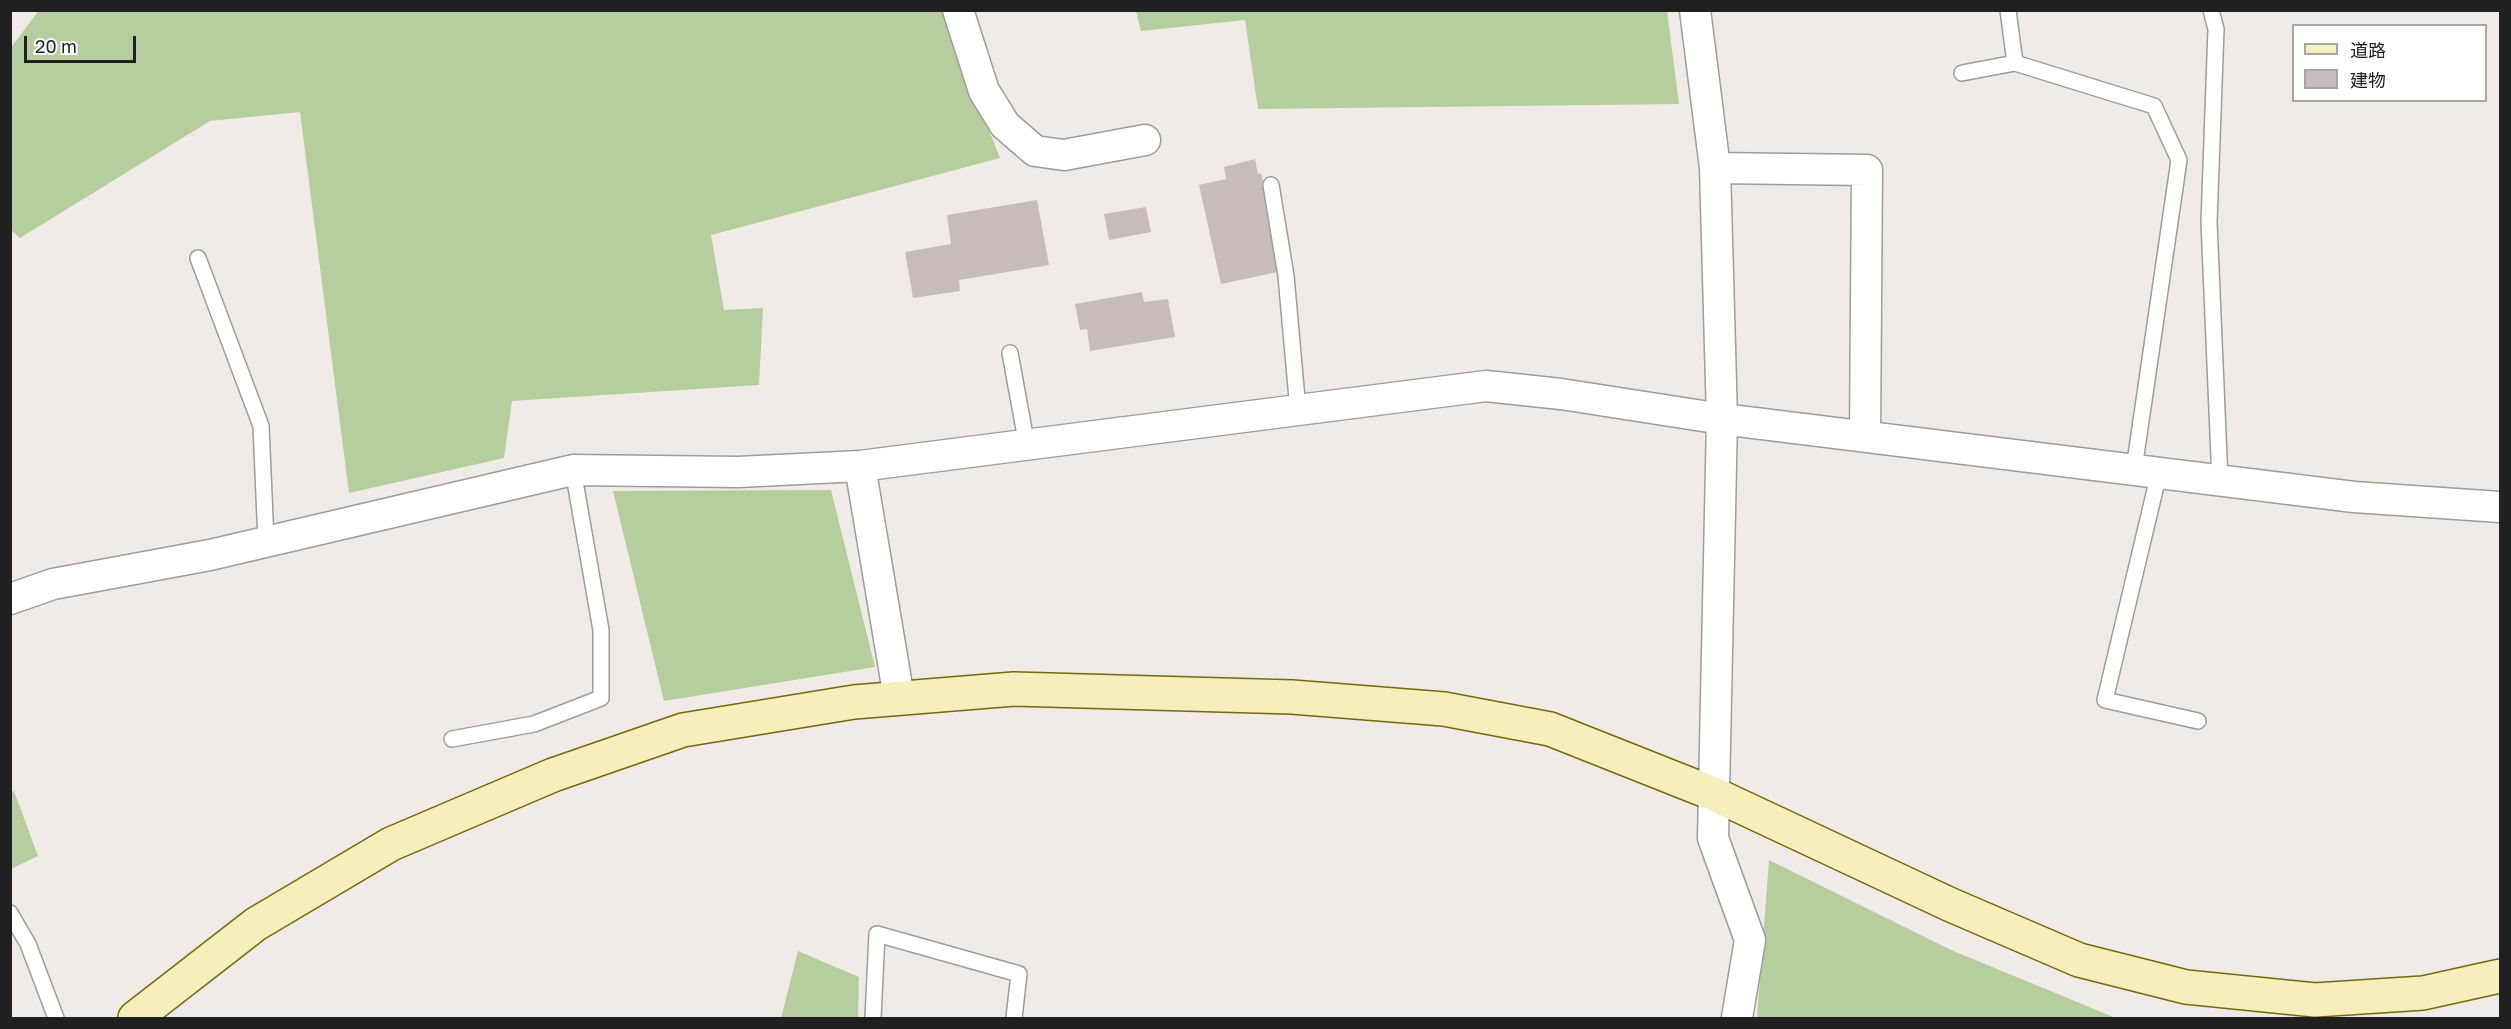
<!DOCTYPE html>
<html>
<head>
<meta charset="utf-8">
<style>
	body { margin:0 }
	#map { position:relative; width:2511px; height:1029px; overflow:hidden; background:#f0ebe7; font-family:"Golos Text","Noto Sans JP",sans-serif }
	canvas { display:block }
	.frame { position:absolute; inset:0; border:12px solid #202020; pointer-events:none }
	.legend { position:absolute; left:2292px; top:24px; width:195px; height:78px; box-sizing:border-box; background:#fff; border:2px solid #a6a6a6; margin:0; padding:8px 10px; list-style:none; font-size:18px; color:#202020 }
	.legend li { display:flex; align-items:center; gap:12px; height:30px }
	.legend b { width:30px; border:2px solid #a6a6a6 }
	.scale { position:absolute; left:24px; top:36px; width:112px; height:27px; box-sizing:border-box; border:3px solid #202020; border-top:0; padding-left:8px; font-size:18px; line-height:21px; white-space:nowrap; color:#202020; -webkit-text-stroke:4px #fff; paint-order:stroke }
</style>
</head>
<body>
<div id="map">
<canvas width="2511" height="1029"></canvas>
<div class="frame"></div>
<ul class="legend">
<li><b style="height:8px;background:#f7eebd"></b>道路</li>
<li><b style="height:16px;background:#c8bcba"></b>建物</li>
</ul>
<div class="scale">20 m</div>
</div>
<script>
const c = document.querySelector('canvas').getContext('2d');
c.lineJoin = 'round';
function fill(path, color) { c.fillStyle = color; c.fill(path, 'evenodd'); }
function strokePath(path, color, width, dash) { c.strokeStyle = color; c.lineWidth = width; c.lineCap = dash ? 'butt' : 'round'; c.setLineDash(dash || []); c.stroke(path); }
fill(new Path2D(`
	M39,10l903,1 58,147 -289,77 13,75 39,-2 -4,77 -247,16 -8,57 -155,35 -49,-381 -90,9 -190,117 -10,-9v-180z
	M1136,11h531l12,93 -421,5 -13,-89 -104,11z
	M831,490l44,177 -211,34 -51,-210z
	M14,791l24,65 -27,13v-77z
	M1769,860l182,90 165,68h-359z
	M798,951l61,26 -1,41h-77z`), '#b6ce9d');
fill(new Path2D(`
	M1255,159l3,15 3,-1 21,98 -61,13 -22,-99 27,-6 -2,-12z
	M1037,200l12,65 -90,15 1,11 -47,7 -8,-46 46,-8 -4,-29z
	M1146,207l5,25 -42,8 -5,-26z
	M1142,292l2,10 24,-3 7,38 -85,14 -3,-22 -7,1 -5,-26z`), '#c8bcba');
const lane = new Path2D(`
	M2008,10l7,53
	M2211,10l5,19 -7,193 11,259
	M1962,73l53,-10 139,43 25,54 -45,309
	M1271,185l15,91 12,134
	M198,258l63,168 5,116
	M1010,353l17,93
	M2159,473l-54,227 93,21
	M452,739l82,-15 67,-26v-68l-28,-160
	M10,913l18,31 28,74
	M873,1018l4,-84 142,40 -5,44`);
const street = new Path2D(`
	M958,10l26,81 21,34 30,26 29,4 81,-15
	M1695,10l20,158 7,251 -9,419 37,102 -13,78
	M1715,168l152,2 -2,266
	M860,466l39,232
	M10,599l43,-15 157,-29 363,-85 165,2 122,-6 626,-80 75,8 161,25 632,78 146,10`);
const secondary = new Path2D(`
	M135,1018l121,-94 135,-80 162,-69 130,-45 171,-28 160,-13 278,8 152,12 106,20 164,65 237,111 128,55 107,27 129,13 108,-7 77,-17`);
strokePath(lane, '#9d9d9d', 18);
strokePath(street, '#9d9d9d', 33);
strokePath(secondary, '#746909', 36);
strokePath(lane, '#fff', 15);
strokePath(street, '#fff', 30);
strokePath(secondary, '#f7eebd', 33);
</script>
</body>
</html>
